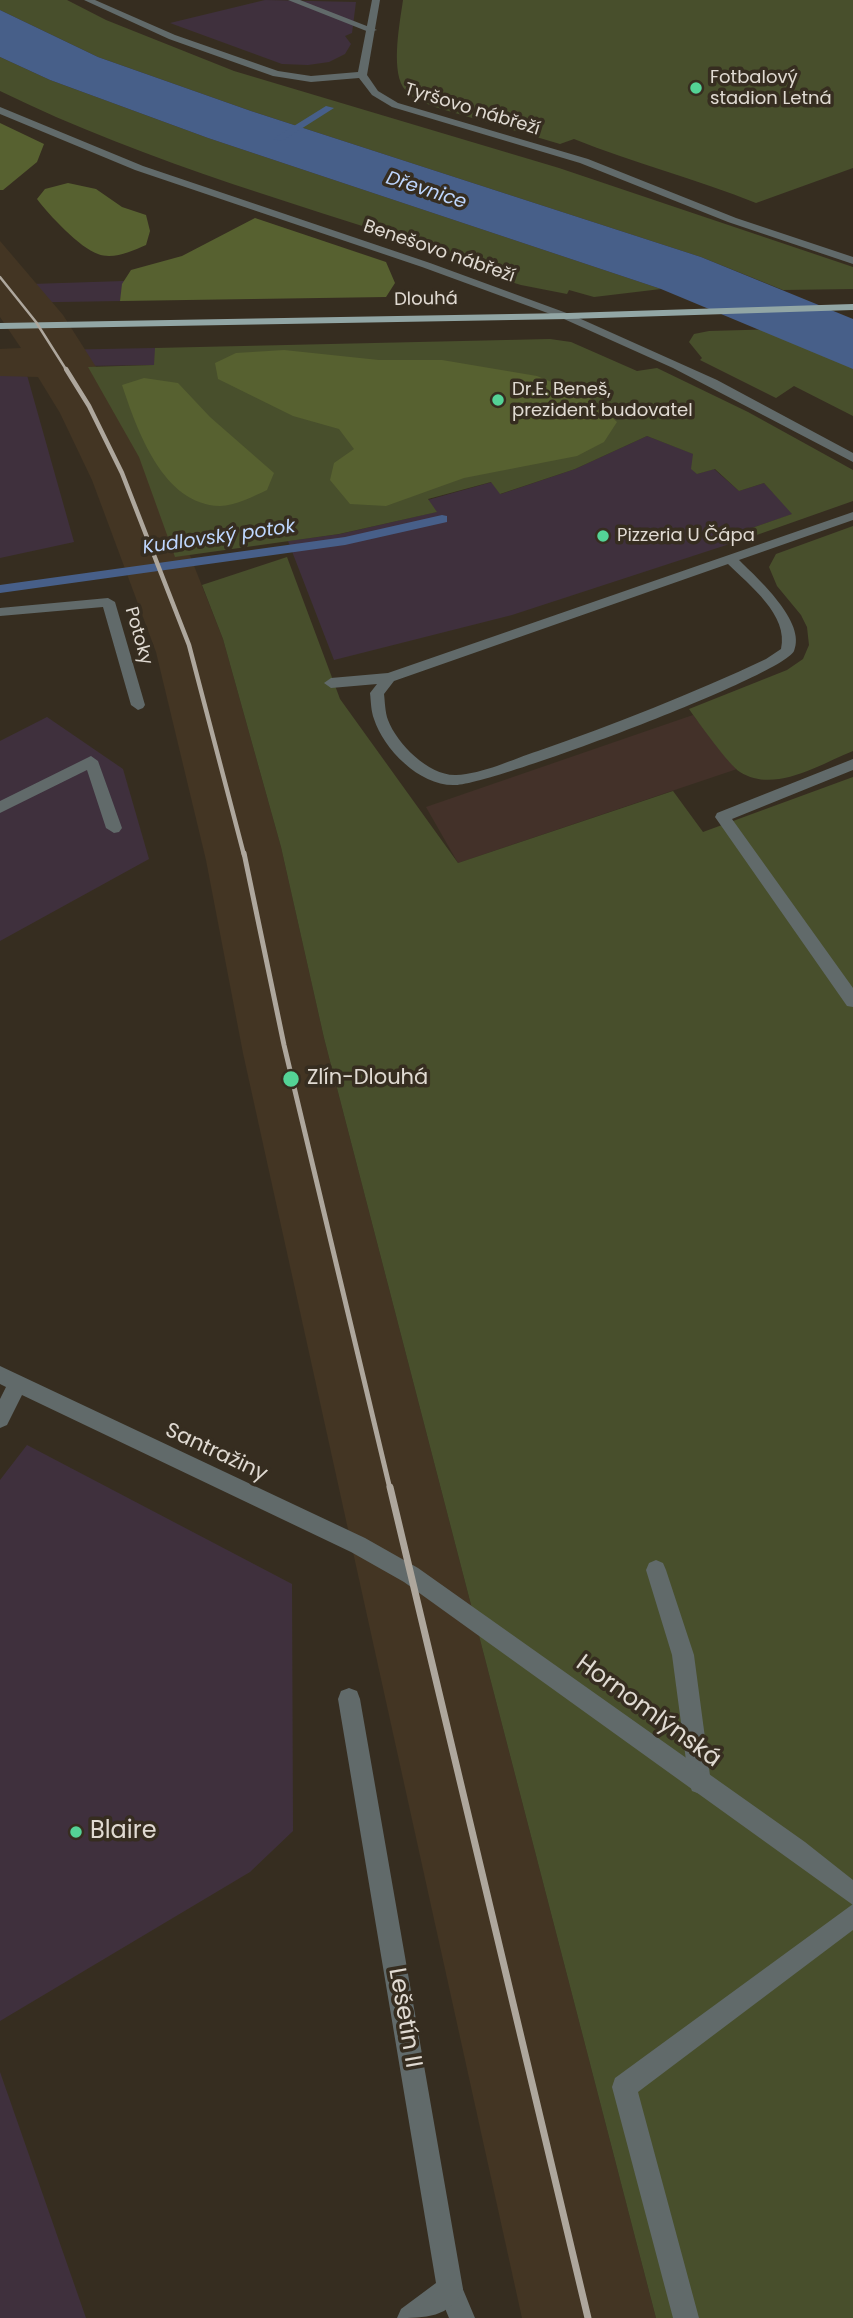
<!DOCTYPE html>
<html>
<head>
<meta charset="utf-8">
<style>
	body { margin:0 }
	canvas { display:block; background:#362d20 }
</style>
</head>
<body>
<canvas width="853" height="2318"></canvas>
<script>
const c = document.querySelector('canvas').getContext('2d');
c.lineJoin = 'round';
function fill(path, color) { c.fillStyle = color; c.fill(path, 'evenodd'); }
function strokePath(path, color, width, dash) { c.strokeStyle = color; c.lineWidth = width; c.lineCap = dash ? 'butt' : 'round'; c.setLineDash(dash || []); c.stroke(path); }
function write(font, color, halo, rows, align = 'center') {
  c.font = font + ' Poppins,sans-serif'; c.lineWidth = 7; c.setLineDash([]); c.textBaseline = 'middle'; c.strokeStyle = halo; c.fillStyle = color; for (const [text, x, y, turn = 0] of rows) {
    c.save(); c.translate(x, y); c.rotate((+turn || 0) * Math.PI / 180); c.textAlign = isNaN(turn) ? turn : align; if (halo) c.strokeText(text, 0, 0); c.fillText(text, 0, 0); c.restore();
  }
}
fill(new Path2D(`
	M265,0l91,2 -4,31 -7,3 6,8 -6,10 -16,8 -21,3 -26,-1 -112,-41z
	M124,281l-4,20 -120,2v-18z
	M155,348v17l-149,2 19,1 49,174 -74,16v-207z
	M647,436l47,18 3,20 17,-5 25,22 25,-8 29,31 -47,16 5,7 -239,78 -178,45 -46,-119 52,-7 96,-22 -8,-12 64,-18 9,12 74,-25z
	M47,717l76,52 26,90 -149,82v-200z
	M27,1445l265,139 1,247 -43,41 -250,149v-541z
	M0,2072l86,246h-86z`), '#3f303d');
fill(new Path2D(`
	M693,715l44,54 -279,94 -32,-56z`), '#433129');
fill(new Path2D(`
	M0,241l63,74 54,85 68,143 38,96 58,208 43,191 332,1280h-134l-279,-1265 -37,-193 -50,-208 -64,-172 -32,-67 -22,-36 -38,-1v-27l21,-1 -21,-31z`), '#433523');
fill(new Path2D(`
	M0,0h67l39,20 128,51 325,97 294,99v22l-70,1 -82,-33 -450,-146 -153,-54 -98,-47z
	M403,0h450v168l-97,35c-60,-24 -122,-40 -182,-64l-14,5 -125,-37c-12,-5 -25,-9 -32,-20 -12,-20 -3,-65 0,-87z
	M0,57l50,23 158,58 453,151 -67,8 -25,-7 -2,4 -46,-9 -56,-17 6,-7c-157,-52 -322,-97 -471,-170z
	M853,327v89l-59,-30 -18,12 -76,-38 2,-2 -13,-16 5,-8 15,-3z
	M550,339l21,3 66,29 20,-3 91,44 105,58v31l-102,36 -5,-7 46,-16 -28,-31 -25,8 -24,-22 -18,5 -6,-5 2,-15 -46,-18 -72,33 -75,25 -9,-12 -63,17 9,13 -98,22 -164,23 -36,-100 -51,-90 66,-2 1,-17z
	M853,526v225c-33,13 -78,43 -113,21 -12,-8 -41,-49 -51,-63l98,-39 16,-11 6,-14 -2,-18 -6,-12 -24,-29 -8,-19 7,-13z
	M287,557l53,142 118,164 215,-72 30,41 150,-55v1541h-197l-332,-1280 -43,-191 -58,-208 -21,-54z`), '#484f2c');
fill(new Path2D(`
	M0,123l44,21 -7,18 -34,28h-3z
	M68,183l28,6 26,18 24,8 4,16 -4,14c-14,6 -33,15 -48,9 -18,-6 -49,-39 -61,-55l8,-10z
	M255,218l131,44 9,21 -9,14 -266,4 2,-17 9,-14 51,-14z
	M284,350l95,10h63l95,16 55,23 25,23 -13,20 -27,14 -113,22 -78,28 -36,-2 -20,-24 4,-17 20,-14 -15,-20 -46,-13 -75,-37 -3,-16 21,-10z
	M144,378l34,5 32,34 64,56 -7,17c-13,6 -32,16 -47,16 -57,-1 -83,-76 -98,-121z`), '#576130');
fill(new Path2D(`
	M0,10l98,47 153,54 450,146 152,62v50l-192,-80 -453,-151 -158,-58 -50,-23z`), '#475f89');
fill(new Path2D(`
	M326,106l8,2 -52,33 -9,-2z
	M442,515l5,1v6l-102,23 -345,48v-8l345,-48z`), '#475f89');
fill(new Path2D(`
	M288,0h12l77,30 -8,2z
	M853,512v8l-114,40c18,18 68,62 55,91 -12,25 -300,133 -338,134 -35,2 -72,-35 -82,-66 -3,-8 -3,-17 -4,-26l7,-9 -46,4 -7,-5 7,-5 57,-5zM728,564c21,21 61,51 53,85l-15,10c-74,35 -151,65 -228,92 -25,8 -55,23 -82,24 -27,1 -59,-31 -68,-55 -3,-8 -3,-18 -4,-26l10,-13z
	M108,598l7,4 30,103 -2,3 -5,2 -7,-5 -28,-98 -103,9v-8z
	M91,756l7,5 24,67 -3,4 -5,1 -8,-5 -19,-58 -87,43v-12z
	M853,759v11l-121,49 121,169v19l-6,-1 -132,-189 2,-4z
	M656,1560l7,3 3,7 28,85 17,128 -3,8 -8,3 -8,-3 -3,-8 -17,-128 -26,-85 3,-7z
	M853,1904v26l-215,162 61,226h-26l-61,-231 3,-9z
	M450,2276l9,4 16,38h-26l-12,-29 4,-9z`), '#616a6a');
fill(new Path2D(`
	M84,0h11l80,35 103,36 33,5 47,-4 14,-72h8l-13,75 11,16 20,12 190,56 148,59 117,39v7l-125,-42 -148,-59 -188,-56 -20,-12 -13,-17 -48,4 -38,-6 -104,-37z
	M0,107l143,59 287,97 142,52 145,65 136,73v9l-180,-94 -109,-49 -142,-52 -287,-97 -135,-56z
	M0,1366l365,172 53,30 387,274 48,38v25l-449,-323 -53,-30 -329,-157 -15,30 -7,3v-29l6,-12 -6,-3z
	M349,1688l8,3 3,8 103,590c-12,29 -39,29 -66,29l4,-9 35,-26 -98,-584 3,-8z`), '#616a6a');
fill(new Path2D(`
	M853,304v6l-285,9 -568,10v-6l568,-10z`), '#92a6a5');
strokePath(new Path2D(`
	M0,277l36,45 31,49`), '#aea79d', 2.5);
strokePath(new Path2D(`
	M66,369l23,37 33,67 67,172 55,210`), '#aea79d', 4.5);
strokePath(new Path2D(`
	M244,853l40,192 106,444`), '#aea79d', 5);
strokePath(new Path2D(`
	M390,1487l198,831`), '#aea79d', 7);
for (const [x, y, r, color] of [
	[696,88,7,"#54d396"],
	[498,400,7,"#54d396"],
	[603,536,7,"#54d396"],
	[291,1079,9,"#54d396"],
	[76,1832,7,"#54d396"]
]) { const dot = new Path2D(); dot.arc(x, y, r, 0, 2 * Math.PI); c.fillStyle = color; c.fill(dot); strokePath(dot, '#362d20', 2.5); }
write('18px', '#e0dad2', '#362d20', [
	["Fotbalový",710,78],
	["stadion Letná",710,99],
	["Dr.E. Beneš,",512,390],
	["prezident budovatel",512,411],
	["Pizzeria U Čápa",617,536]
], 'left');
write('18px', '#e0dad2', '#362d20', [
	["Tyršovo nábřeží",472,110,17],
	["Benešovo nábřeží",439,252,19],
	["Dlouhá",426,300,-1],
	["Potoky",138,636,74]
]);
write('italic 19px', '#bed6fe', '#362d20', [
	["Dřevnice",426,191,18],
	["Kudlovský potok",219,538,-8]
]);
write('21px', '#e0dad2', '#362d20', [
	["Zlín-Dlouhá",307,1079]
], 'left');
write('21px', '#e0dad2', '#362d20', [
	["Santražiny",216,1453,25]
]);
write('24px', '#e0dad2', '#362d20', [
	["Hornomlýnská",648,1712,36],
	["Lešetín II",404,2018,80]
]);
write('24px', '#e0dad2', '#362d20', [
	["Blaire",90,1832]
], 'left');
</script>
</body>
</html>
